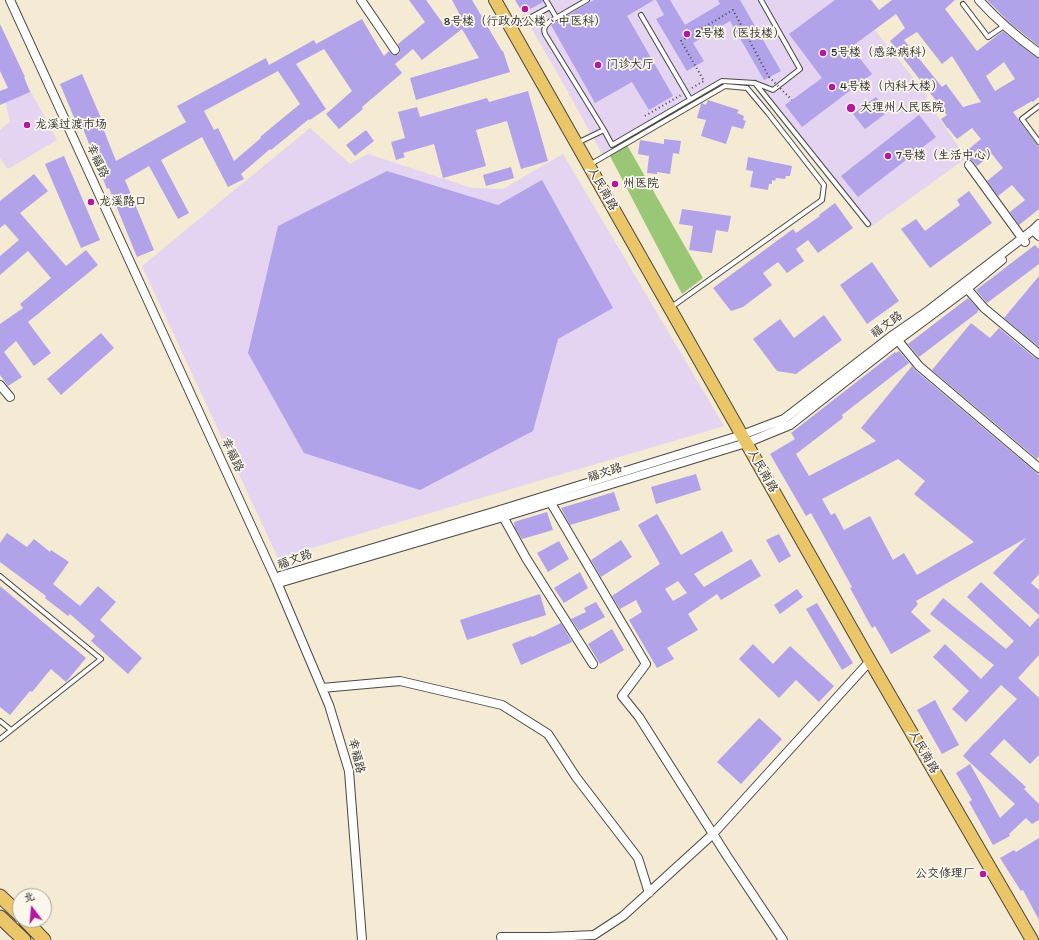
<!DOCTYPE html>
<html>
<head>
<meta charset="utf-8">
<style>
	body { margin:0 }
	#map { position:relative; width:1039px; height:940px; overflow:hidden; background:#f5ead3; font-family:Itim,"LXGW WenKai TC",sans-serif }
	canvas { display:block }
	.north { position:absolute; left:12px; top:888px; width:40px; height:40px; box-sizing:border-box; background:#fbf7ec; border:1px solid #a8a59f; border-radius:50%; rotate:344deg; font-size:11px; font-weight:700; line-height:16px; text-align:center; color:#2b2b2b }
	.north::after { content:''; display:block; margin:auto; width:14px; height:18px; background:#b5179e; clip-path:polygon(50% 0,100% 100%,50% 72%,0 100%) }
</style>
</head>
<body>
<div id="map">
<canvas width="1039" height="940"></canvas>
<div class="north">北</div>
</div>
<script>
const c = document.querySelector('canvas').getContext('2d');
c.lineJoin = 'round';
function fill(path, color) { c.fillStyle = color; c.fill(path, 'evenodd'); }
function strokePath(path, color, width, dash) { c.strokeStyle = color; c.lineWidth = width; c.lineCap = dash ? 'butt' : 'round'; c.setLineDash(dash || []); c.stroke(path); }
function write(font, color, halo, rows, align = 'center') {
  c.font = font + ' Itim,"LXGW WenKai TC",sans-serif'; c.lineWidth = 3.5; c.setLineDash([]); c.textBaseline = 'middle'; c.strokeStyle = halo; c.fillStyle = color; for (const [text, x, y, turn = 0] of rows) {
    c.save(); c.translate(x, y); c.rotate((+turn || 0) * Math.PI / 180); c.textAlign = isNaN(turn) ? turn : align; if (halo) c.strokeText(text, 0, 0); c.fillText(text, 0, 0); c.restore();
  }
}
fill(new Path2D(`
	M515,0h338l25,34 49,61 -1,4 40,59 -98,71 -116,-144 -28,-2 -122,71 -39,-71z
	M25,81l32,59 -49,29 -8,-11v-28l10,-9 -7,-29z
	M310,128l40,36 18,-10 104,34 31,1 60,-35 161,272 -446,132 -136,-292z`), '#e4d3f1');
fill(new Path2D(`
	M627,145l76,133 -21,16 -72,-138z`), '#99c775');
fill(new Path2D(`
	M409,0h17l18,25 16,-10 -8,-15h20l30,51h1l7,21 -94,28 -6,-22 69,-20 -17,-29 -40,31 -9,-11 -18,15 7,9 -40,34 1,2 -24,20 -13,-15 26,-23 -28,-42 -28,15 30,45 -16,11 -1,-1 -38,31 -1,-1 -29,25 3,5 -16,8 -26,-50 -41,23 28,53 -11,6 -29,-53 -24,14 29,70 -17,7 -28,-69 -2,1 -25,-63 -4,1 -18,-43 22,-10 19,44h-2l17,43 70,-39 -9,-16 89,-48 3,7 45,-25 2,4 46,-25 14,24 8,13 5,-5 4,4h5l2,-2v-3l-2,-6 27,-22zM278,71l22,33 -40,33 1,1 -27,23 -16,-33 -4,2 -10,-19z
	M515,0h28v2l-20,11z
	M594,0h60l-27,16 46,80 -24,14 -17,-28 -37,21 -44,-78z
	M656,0h14l15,25 35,-21 -2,-4h22l41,71 -17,9 -34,-59 -37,22 11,18 -17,10 -31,-52 8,-4z
	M835,0h36l8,10 13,-10h63l-10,9 32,42 26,-20 25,20 8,6 3,1v39l-6,5 -1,-1 -19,11 26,35v62l-20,16 -9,-13 15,-12 -13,-15 -14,11 -11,-15 16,-13 -11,-14 -15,12 -4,-5 -4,-1 -2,-3 -3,-4 17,-14 -9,-11 -15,11 -9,-11h-1l-6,-9 6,-4 -57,-74 15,-13 -9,-14 -45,33 21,27 -70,53 -17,-22 37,-27 -33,-44zM917,32l25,32 10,-8 29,46 -18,5 -17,-23 -4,3 -38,-47zM1004,62l11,17 -20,12 -9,-15z
	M987,0h52v46l-28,-22z
	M0,24l25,53h-1l6,15 -30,13v-14l8,-3 -8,-17z
	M528,91l20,70 -27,8 -14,-48 -31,9 10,36 -43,12 -9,-34 -31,9 2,4 -9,3 -5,-18 14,-4 -7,-26 19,-5 3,10 67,-19 2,4z
	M876,97l12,15 -23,17 -12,-15z
	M708,100l31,10 -2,3 7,3 -1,4 3,1 -3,8 -11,-3 -6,18 -25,-8 5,-16 -9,-2 4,-14 1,-1 4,2z
	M919,115l17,22 -78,60 -17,-21z
	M366,130l8,11 -19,15 -9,-11z
	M664,139l17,2 -2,13 -6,-1 -3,21 -13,-2v2l-10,-1 2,-17 -11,-2 2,-14 24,4z
	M64,156l36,84 -19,8 -36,-84z
	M748,157l44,9 -2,10h-4l-1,3 -9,-1 -1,3 -3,-1v4h-3l-1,6 -18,-3 3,-16 -7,-1z
	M511,167l3,11 -28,8 -3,-11z
	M387,171l111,34 44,-25 71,128 -55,31 -25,92 -113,59 -116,-37 -56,-100 30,-127z
	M34,174l14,17 -28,22 46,53 20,-16 12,15 -70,57 23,31 -17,13 -18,-25 -12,11 18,25 -14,9 -8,-11v-51l23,-16 -3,-4 31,-26 -23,-27 -28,24v-19l19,-16 -14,-16 -5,4v-27z
	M969,191l23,32 -62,45 -29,-39 15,-10 9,12 35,-26 -3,-5z
	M835,203l18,25 -35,25 -10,-13 -12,9 8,12 -17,12 -9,-11 -15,11 9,12 -29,22 -12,4 -18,-23 80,-59 3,4 24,-17 -1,-1z
	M682,209l49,7 -3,16 -12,-2 -4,23 -23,-3 4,-24 -14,-2z
	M1035,245l4,4v15l-52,39 -11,-13z
	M872,262l27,39 -32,23 -27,-39z
	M1039,276v71l-35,-29z
	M968,298l11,12 -2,1 1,1 -59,45 -11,-13z
	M824,315l18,25 -46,34 -19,-3 -24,-32 27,-20 14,19z
	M971,323l19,15 9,-10 36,30 4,1v97l-2,3 -105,-89z
	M101,333l13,15 -53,47 -14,-16z
	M899,351l10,12 -67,52 1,3 -47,36 13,22 67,-35 -15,-13 51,-62 3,4 124,105v99l-8,9 8,7v25l-46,-42 33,-35 -110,63 2,3 -7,8 20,19 -40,23 -16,-28 -3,2 -22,-40 2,-1 -41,-74 -5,3 -36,-62 25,-15 -4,-6 104,-81 1,1zM898,459l27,22 -11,13 60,48 -57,33 -13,-22 -11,7 -23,-44 -26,14 -9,-17 -4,2 -9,-16z
	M696,474l5,16 -45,14 -5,-17z
	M614,492l6,18 -50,15 -7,-13 -2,-4z
	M547,512l6,18 -31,9 -7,-11 -1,-6z
	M657,514l24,41 41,-24 11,20 -39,23 10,13 47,-28 10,17 -40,24 -4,-6 -29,20 10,16 -31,18 7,11 -17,9 -28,-48 13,-8 -6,-12 -16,9 -8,-13 48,-32 -22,-39zM678,581l9,12 -14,8 -8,-12z
	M7,533l20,14 7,-8 16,13 1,-2 18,12 -16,22 27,22 18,-20 18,16 -16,18 42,38 -14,16 -37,-33 4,-5 -25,-22 -2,2 -23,-18 1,-2 -46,-34v-19z
	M779,534l12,22 -12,7 -13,-23z
	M621,540l11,17 -31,20 -10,-17z
	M559,541l10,18 -21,13 -11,-19z
	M580,572l8,16 -24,15 -10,-15z
	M981,582l49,45 9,-10v38l-21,23 21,20v57l-9,9 -26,-25 -14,15 36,33 -2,2 15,15v16l-7,4 -6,-6 -17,16 1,2 -17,9 -24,-43 3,-2 -16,-27 14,-9 30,54 15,-14 -52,-48 12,-14v1l42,-44 -16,-14 -35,37 -14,-13 17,-18 -36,-34 12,-13 36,35 13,-14 -64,-51 13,-16 63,51 8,-8 -47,-44z
	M0,586l86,72 -20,24 -15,-13 -19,23 -2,-1 -20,24 -10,-8z
	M797,589l6,8 -23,17 -6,-9z
	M540,594l6,21 -79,25 -7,-20z
	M596,602l9,15 -26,14 -8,-12 15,-7 -2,-4z
	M817,603l36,60 -11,7 -36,-61z
	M561,623l11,19 -51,23 -9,-21 19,-8 1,1z
	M612,629l12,21 -24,14 -12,-20z
	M753,644l20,20 17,-18 44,40 -15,16 -23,-22 -17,18 -40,-39z
	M935,700l24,45 -17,9 -25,-44z
	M759,718l23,21 -41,45 -24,-22z
	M1039,838v82l-16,-30 -2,1 -21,-33 14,-8 2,2z`), '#b2a2e9');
const service = new Path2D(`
	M546,0l10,17
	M587,0l-38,22c-4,4 -6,7 -4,12l59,96 8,15 110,-64 33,2 18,7 27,-21 -39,-69
	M963,4l25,33 16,-11
	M641,15l49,84
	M511,28l39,-21
	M755,83l113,141
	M1039,106l-17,13 17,23
	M577,143l27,-13
	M591,164l134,-78 22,2 21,25 56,72 -2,15 -152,108
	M0,576l101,83 -101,80
	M0,721l11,9`);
const minor = new Path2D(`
	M10,0l266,580 53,125 20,66 13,169
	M361,0l34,50
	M979,0c18,20 38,37 60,53
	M969,165l56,77
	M1033,230l6,6
	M964,285l20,23 55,46
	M895,337l24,29 120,102
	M0,385l10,12
	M548,498l98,166 -24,32 17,21 88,139 56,84
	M501,513l25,45 67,106
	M276,580l4,-4 220,-66 242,-75 42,-16 109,-84 36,-25 104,-80 6,-6
	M276,580l6,2 221,-65 243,-74 44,-18 108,-85 70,-52 34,-28
	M322,688l78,-7 102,24 46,29 28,43 62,81 11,35
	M501,937h48l45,-2 29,-19 90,-82 157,-173`);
const primary = new Path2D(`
	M495,0l375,661 162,279`);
const trunk = new Path2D(`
	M0,896l20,19
	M0,917l24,23
	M25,920l19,20`);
strokePath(service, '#494844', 6);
strokePath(minor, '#494844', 10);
strokePath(primary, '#494844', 14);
strokePath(trunk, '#494844', 15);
strokePath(new Path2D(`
	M692,88l12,-7 -23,-40 52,-31 36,67
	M645,116l36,-21`), '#494844', 2, [1, 3]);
strokePath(service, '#fff', 4);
strokePath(minor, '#fff', 8);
strokePath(primary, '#ebc669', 12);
strokePath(trunk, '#ebc669', 13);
strokePath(new Path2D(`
	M769,77l23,23`), '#494844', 2, [1, 3]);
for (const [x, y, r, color] of [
	[525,9,4,"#b5179e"],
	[687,34,4,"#b5179e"],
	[823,53,4,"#b5179e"],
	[598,65,4,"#b5179e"],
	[832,87,4,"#b5179e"],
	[851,108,5,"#b5179e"],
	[27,125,4,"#b5179e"],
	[888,156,4,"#b5179e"],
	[615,184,4,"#b5179e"],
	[91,202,4,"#b5179e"],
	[983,874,4,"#b5179e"]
]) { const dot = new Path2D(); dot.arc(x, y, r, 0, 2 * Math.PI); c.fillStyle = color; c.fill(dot); strokePath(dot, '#fbf7ec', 1.5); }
write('12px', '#2b2b2b', '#fbf7ec', [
	["8号楼（行政办公楼、中医科）",525,22,"center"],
	["2号楼（医技楼）",695,34],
	["5号楼（感染病科）",831,53],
	["门诊大厅",606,65],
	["4号楼（内科大楼）",840,87],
	["大理州人民医院",860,108],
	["龙溪过渡市场",35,125],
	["7号楼（生活中心）",896,156],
	["州医院",623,184],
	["龙溪路口",99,202],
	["公交修理厂",975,874,"right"]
], 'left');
write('12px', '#2b2b2b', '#fbf7ec', [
	["幸福路",97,161,65],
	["人民南路",602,189,60],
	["福文路",887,325,-36],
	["幸福路",232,455,65],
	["人民南路",762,471,60],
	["福文路",605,473,-17],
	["福文路",295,560,-20],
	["人民南路",923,752,60],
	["幸福路",356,756,76]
]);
</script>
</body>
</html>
